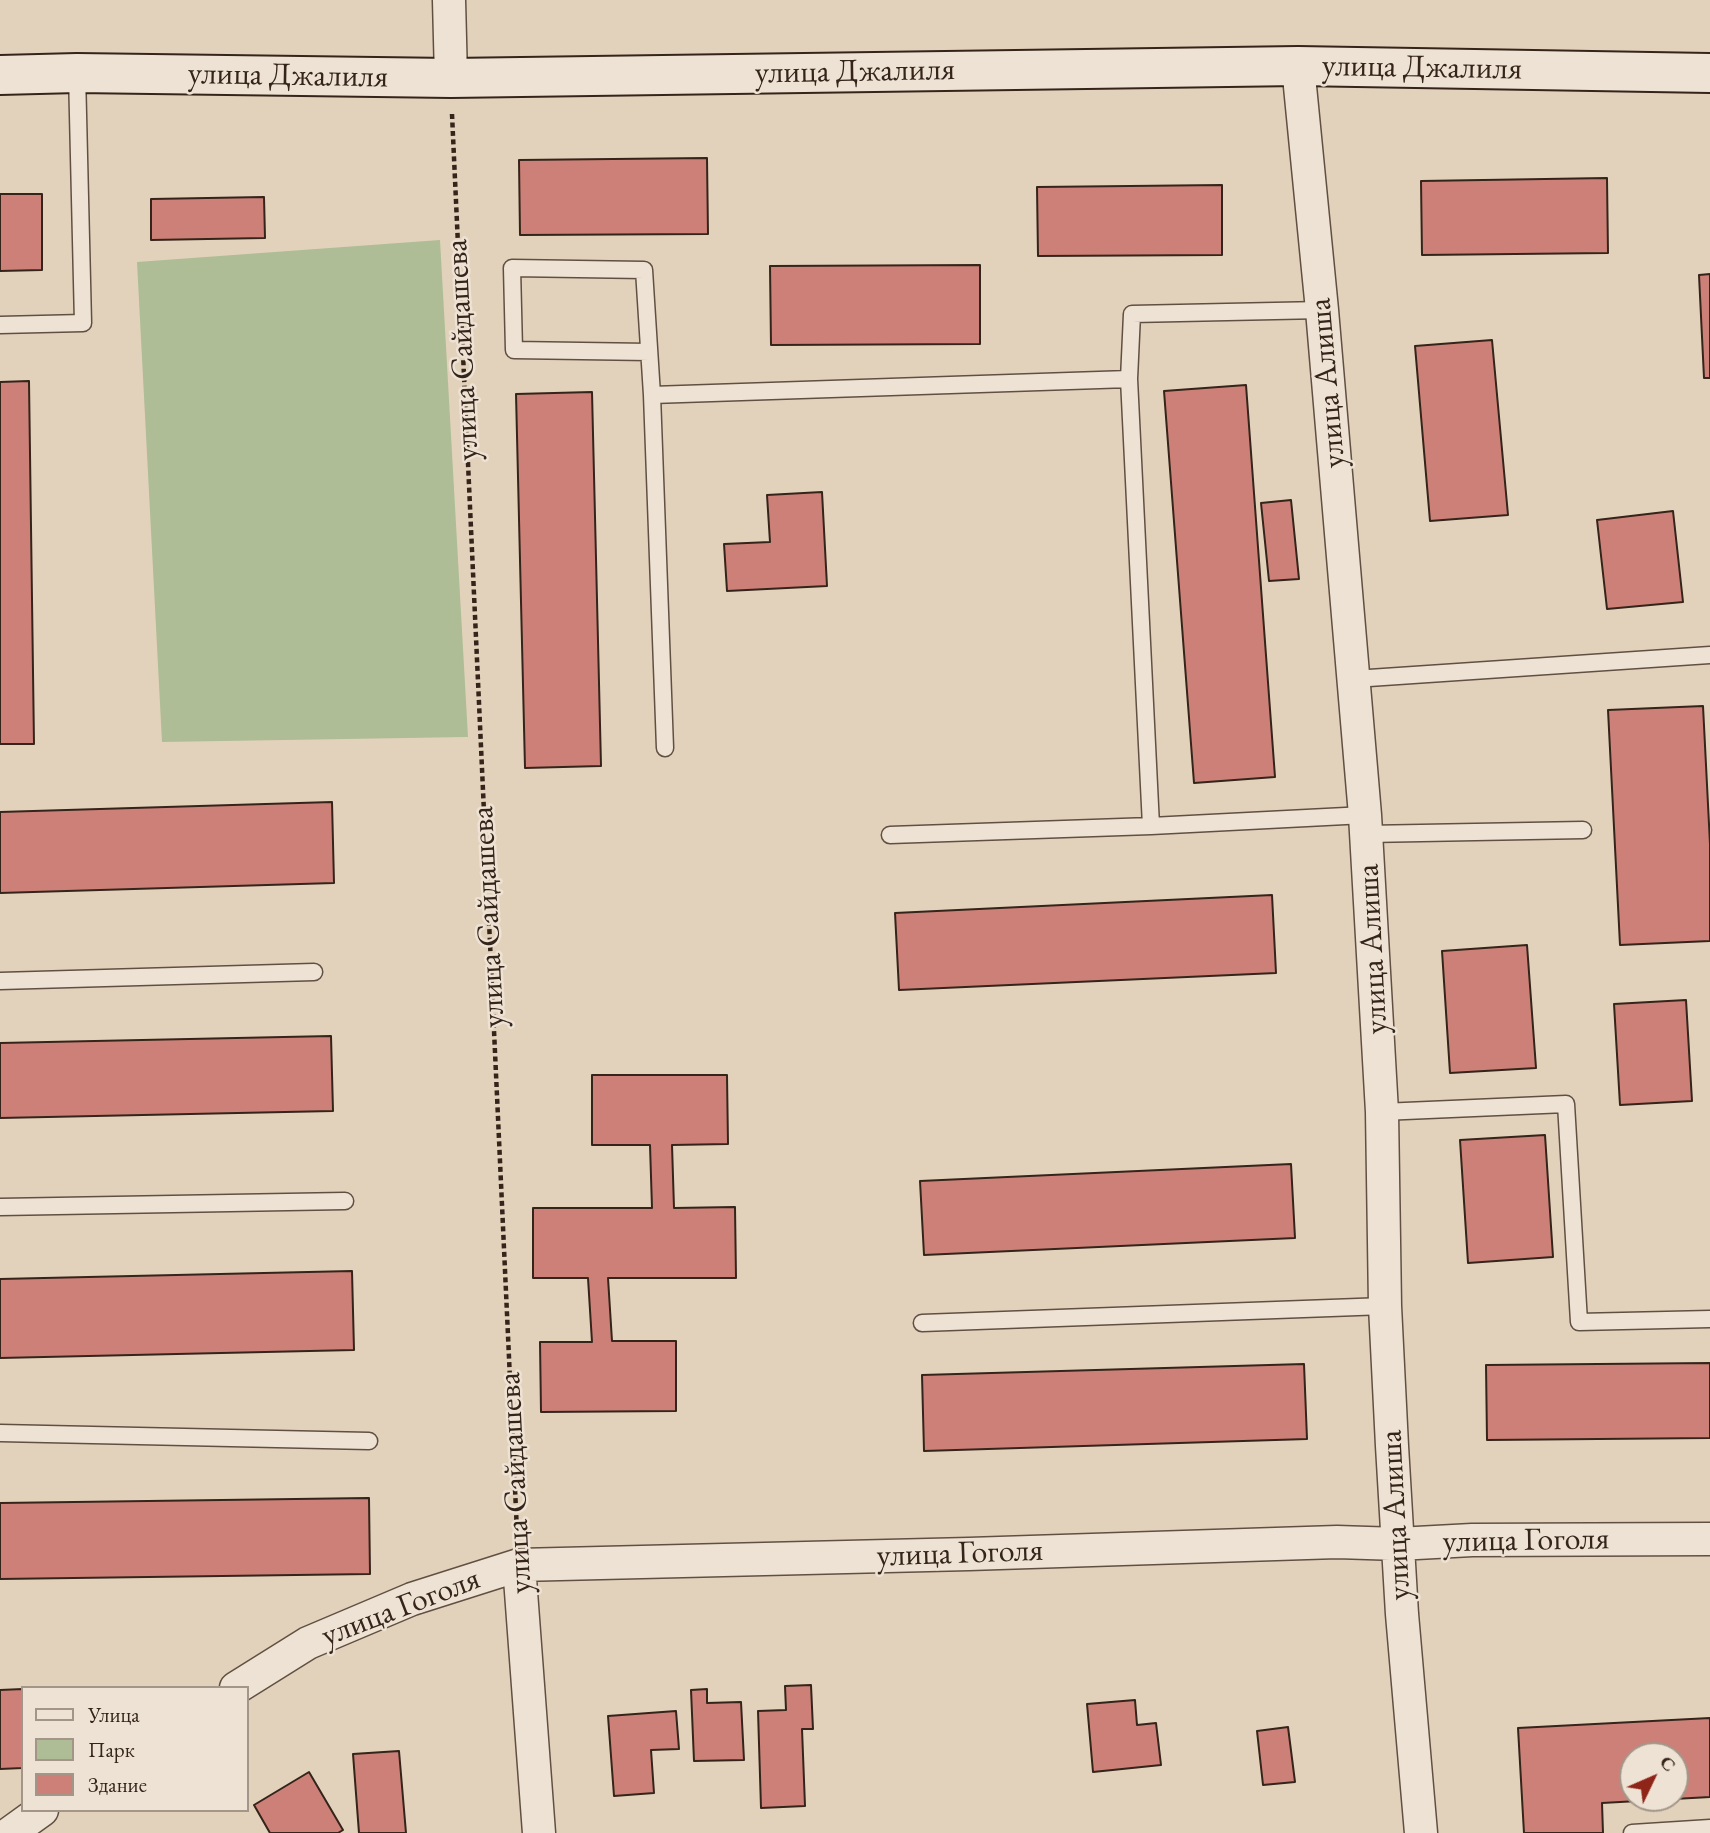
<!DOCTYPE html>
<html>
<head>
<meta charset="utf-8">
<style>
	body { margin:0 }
	#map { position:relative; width:1710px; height:1833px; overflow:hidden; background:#e3d2bb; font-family:"EB Garamond",serif }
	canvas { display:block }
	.legend { position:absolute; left:21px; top:1686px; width:228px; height:126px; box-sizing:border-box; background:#ede2d3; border:2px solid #a39689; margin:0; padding:9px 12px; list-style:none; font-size:21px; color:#34241a }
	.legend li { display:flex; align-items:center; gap:14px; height:35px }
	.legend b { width:35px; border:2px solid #a39689 }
	.north { position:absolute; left:1619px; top:1742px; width:70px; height:70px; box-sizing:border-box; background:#ede2d3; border:2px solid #a39689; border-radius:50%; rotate:46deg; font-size:19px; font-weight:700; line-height:28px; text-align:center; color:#34241a }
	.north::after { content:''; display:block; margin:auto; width:24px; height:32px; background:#8f2418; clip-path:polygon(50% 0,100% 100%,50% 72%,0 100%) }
</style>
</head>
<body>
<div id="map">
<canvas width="1710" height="1833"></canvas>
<ul class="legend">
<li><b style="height:9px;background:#ede2d3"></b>Улица</li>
<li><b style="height:19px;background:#aebd95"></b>Парк</li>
<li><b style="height:19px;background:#cd8077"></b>Здание</li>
</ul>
<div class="north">С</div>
</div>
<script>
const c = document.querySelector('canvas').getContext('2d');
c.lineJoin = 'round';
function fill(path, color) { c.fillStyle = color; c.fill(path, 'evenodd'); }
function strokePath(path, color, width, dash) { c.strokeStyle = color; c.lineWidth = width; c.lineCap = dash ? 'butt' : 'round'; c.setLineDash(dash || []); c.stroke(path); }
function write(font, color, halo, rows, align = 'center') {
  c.font = font + ' "EB Garamond",serif'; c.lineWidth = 5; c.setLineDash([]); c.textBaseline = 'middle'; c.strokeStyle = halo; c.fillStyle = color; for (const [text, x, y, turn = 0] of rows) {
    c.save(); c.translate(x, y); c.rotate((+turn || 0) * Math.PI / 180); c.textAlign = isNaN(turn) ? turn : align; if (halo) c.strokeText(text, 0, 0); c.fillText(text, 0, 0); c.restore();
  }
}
fill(new Path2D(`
	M440,240l28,497 -306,5 -25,-480z`), '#aebd95');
const building = new Path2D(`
	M707,158l1,76 -188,1 -1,-75z
	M1607,178l1,75 -186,2 -1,-74z
	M1222,185v70l-184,1 -1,-69z
	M0,194h42v76l-42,1z
	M264,197l1,41 -114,2v-41z
	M980,265v79l-209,1 -1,-79z
	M1710,274v104h-6l-5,-103z
	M1492,340l16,175 -78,6 -15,-175z
	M29,381l5,363h-34v-362z
	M1246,385l29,392 -81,6 -30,-392z
	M592,392l9,374 -76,2 -9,-374z
	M822,492l5,94 -100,5 -3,-47 46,-2 -3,-47z
	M1291,500l8,79 -30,2 -8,-78z
	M1673,511l10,91 -76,7 -10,-89z
	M1703,706l7,138v97l-90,4 -12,-235z
	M332,802l2,81 -334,10v-81z
	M1272,895l4,78 -377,17 -4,-77z
	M1527,945l9,123 -86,5 -8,-122z
	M1686,1000l6,101 -72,4 -6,-101z
	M331,1036l2,75 -333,7v-75z
	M592,1075h135l1,69 -56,1 2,63 61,-1 1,71h-128l4,63h64v70l-135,1 -1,-70h52l-4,-64h-55v-70h119l-2,-63h-58z
	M1545,1135l8,122 -85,6 -8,-123z
	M1291,1164l4,74 -371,17 -4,-74z
	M352,1271l2,79 -354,8v-79z
	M1710,1363v75l-223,2 -1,-75z
	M1304,1364l3,75 -383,12 -2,-76z
	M369,1498l1,76 -370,5v-76z
	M811,1685l2,44h-11l3,77 -44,2 -3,-97 28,-1 -1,-24z
	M23,1689v79l-23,1v-79z
	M707,1689v14l34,-1 3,58 -50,1 -3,-71z
	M1135,1700l2,25 19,-2 5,42 -68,7 -6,-68z
	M676,1711l3,38 -28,1 3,43 -40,3 -6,-80z
	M1710,1718v79l-108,6 1,30h-79l-6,-105zM1633,1756h42v42h-42z
	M1288,1727l7,55 -32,3 -6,-54z
	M399,1751l7,82h-47l-6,-79z
	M309,1772l34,58 -5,3h-68l-16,-28z`);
fill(building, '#cd8077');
strokePath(building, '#34241a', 2);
const lane = new Path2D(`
	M1322,310l-190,4 -3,65 22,447 214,-11
	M0,325l83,-2 -6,-250
	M649,352l-135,-2 -2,-82 132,2 8,125 477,-16
	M652,395l13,353
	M1354,679l356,-24
	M1367,834l216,-4
	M890,835l261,-9
	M0,981l314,-9
	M1382,1112l184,-8 13,218 131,-3
	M0,1207l345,-6
	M922,1323l463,-17
	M0,1433l369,8
	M1632,1833l78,-5`);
const street = new Path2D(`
	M449,0l2,78
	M1298,66l24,244 43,505 17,297 3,194 7,140 10,168 19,219
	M519,1565l20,268
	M236,1688l72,-45 104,-44 107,-34 450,-11 368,-12 61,2 74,-4 238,-1
	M10,1833l32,-23`);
const secondary = new Path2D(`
	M0,75l77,-2 374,5 847,-12 412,7`);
strokePath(lane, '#605042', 19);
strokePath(street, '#605042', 35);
strokePath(secondary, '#34241a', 42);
strokePath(new Path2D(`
	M452,114l65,1418`), '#34241a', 4.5, [5, 3.5]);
strokePath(lane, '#ede2d3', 16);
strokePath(street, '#ede2d3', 32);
strokePath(secondary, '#ede2d3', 38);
write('32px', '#34241a', '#ede2d3', [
	["улица Джалиля",1422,68,1],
	["улица Джалиля",855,72,-1],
	["улица Джалиля",288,76,1],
	["улица Сайдашева",463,350,-93],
	["улица Алиша",1328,383,-95],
	["улица Сайдашева",489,917,-93],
	["улица Алиша",1373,949,-93],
	["улица Сайдашева",516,1483,-93],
	["улица Алиша",1396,1515,-93],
	["улица Гоголя",1526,1541,-1],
	["улица Гоголя",960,1554,-2],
	["улица Гоголя",401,1608,-21]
]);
</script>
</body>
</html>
